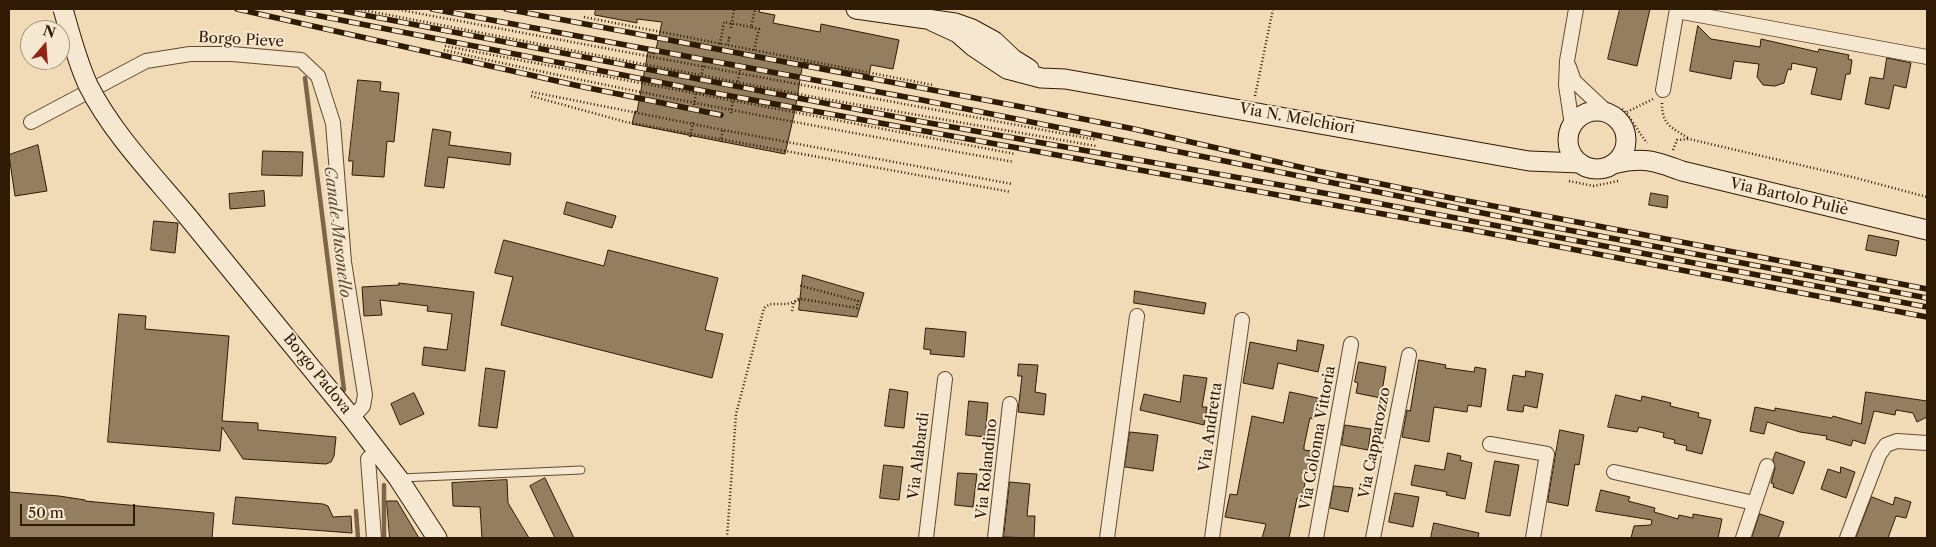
<!DOCTYPE html>
<html>
<head>
<meta charset="utf-8">
<style>
	body { margin:0 }
	#map { position:relative; width:1936px; height:547px; overflow:hidden; background:#f1dab6; font-family:"Libre Caslon Text",serif }
	canvas { display:block }
	.frame { position:absolute; inset:0; border:10px solid #2f1a03; pointer-events:none }
	.north { position:absolute; left:20px; top:20px; width:50px; height:50px; box-sizing:border-box; background:#f6e7d0; border:1px solid #a6957e; border-radius:50%; rotate:18deg; font-size:14px; font-weight:700; line-height:20px; text-align:center; color:#2f1a03 }
	.north::after { content:''; display:block; margin:auto; width:18px; height:22px; background:#8f2418; clip-path:polygon(50% 0,100% 100%,50% 72%,0 100%) }
	.scale { position:absolute; left:20px; top:504px; width:115px; height:22px; box-sizing:border-box; border:2px solid #2f1a03; border-top:0; padding-left:6px; font-size:15px; line-height:18px; white-space:nowrap; color:#2f1a03; -webkit-text-stroke:4px #f6e7d0; paint-order:stroke }
</style>
</head>
<body>
<div id="map">
<canvas width="1936" height="547"></canvas>
<div class="frame"></div>
<div class="north">N</div>
<div class="scale">50 m</div>
</div>
<script>
const c = document.querySelector('canvas').getContext('2d');
c.lineJoin = 'round';
function strokePath(path, color, width, dash) { c.strokeStyle = color; c.lineWidth = width; c.lineCap = dash ? 'butt' : 'round'; c.setLineDash(dash || []); c.stroke(path); }
function fill(path, color) { c.fillStyle = color; c.fill(path, 'evenodd'); }
function write(font, color, halo, rows, align = 'center') {
  c.font = font + ' "Libre Caslon Text",serif'; c.lineWidth = 4; c.setLineDash([]); c.textBaseline = 'middle'; c.strokeStyle = halo; c.fillStyle = color; for (const [text, x, y, turn = 0] of rows) {
    c.save(); c.translate(x, y); c.rotate((+turn || 0) * Math.PI / 180); c.textAlign = isNaN(turn) ? turn : align; if (halo) c.strokeText(text, 0, 0); c.fillText(text, 0, 0); c.restore();
  }
}
strokePath(new Path2D(`
	M305,78l39,312
	M384,485v53
	M356,511l2,27`), '#7c664a', 4.5);
const building = new Path2D(`
	M596,9h164l-1,3 16,3 -2,8 47,9 1,-8 78,16 -6,29 -22,-4 -2,10 -66,-13 -8,48 -10,44 -153,-30 3,-13 2,1 11,-60 7,2 7,-32 -25,-3v4l-42,-8z
	M1620,9h30l-13,57 -29,-7z
	M1698,26l13,13 49,8 1,-8 57,13 1,-3 30,6 -1,4 4,1 -2,14h-4l-5,26 -30,-6 6,-26 -25,-5 -1,7 -3,-1 -4,14 -9,3 -12,-1 -6,-8 2,-13 -25,-3 -3,18 -41,-8z
	M1887,58l24,5 -5,25 -12,-3 -5,24 -24,-5 5,-27 13,2z
	M358,80l23,2 -1,9 19,2 -5,49 -7,-1 -3,36 -32,-2 1,-14h-4z
	M433,129l18,3 -2,13 62,8 -1,12 -62,-8 -4,31 -19,-2z
	M38,145l9,46 -32,5 -6,-41z
	M263,151l40,1 -1,24 -40,-1z
	M264,191l1,15 -35,3 -1,-15z
	M1651,193l17,3 -1,12 -18,-3z
	M567,202l49,14 -4,12 -48,-14z
	M154,221l24,2 -3,30 -24,-3z
	M1869,235l30,6 -3,15 -30,-6z
	M504,240l100,26 4,-16 110,28 -13,52 18,4 -11,44 -211,-53 12,-48 -18,-4z
	M803,275l61,18 -7,24 -58,-7z
	M399,283l75,9 -9,79 -43,-6 2,-18 23,3 5,-36 -25,-3 1,-5 -48,-6 2,15 -18,1 -2,-29 37,-2z
	M1135,291l71,12 -2,11 -70,-11z
	M119,314l27,2 -1,13 84,7 -7,85 36,2v7l78,7 -2,19 -3,6 -5,2 -83,-5 -21,-32 -2,24 -112,-9z
	M926,328l40,4 -2,25 -34,-3 1,-4 -7,-1z
	M1298,340l26,5 -6,27 -40,-9 -5,26 -30,-6 7,-41 46,9z
	M1419,360l27,5 -1,3 29,4 1,-5 11,2 -5,38 -13,-2 -1,7 -33,-5 -5,35 -27,-5 5,-27 3,1z
	M1359,362l27,5 -5,31 -25,-5 2,-10 -3,-1z
	M1019,364l19,1 -3,27 11,2 -2,21 -26,-3 4,-36h-4z
	M486,368l19,3 -8,57 -18,-2z
	M1526,371l17,3 -6,34 -13,-3 -1,7 -16,-2 6,-35 12,2z
	M1184,375l23,3 -5,29h5l-3,18 -64,-15 4,-16 36,8z
	M890,389l18,3 -4,36 -19,-2z
	M1290,392l28,6 -4,21 -4,-1 -6,28v4l7,1 -9,48 -5,-1 -8,40h-27l4,-14 -41,-7 5,-23 7,1 15,-79 31,7z
	M1866,392l61,9v16l-10,5 -4,-9 -17,-3 -1,5 -21,-4 -9,33 -12,-4 -2,6 -25,-7 1,-3 -27,-4 -33,-10 -3,12 -14,-3 5,-24 20,4v-3l57,10 1,-2 28,8z
	M414,393l10,21 -24,11 -9,-21z
	M1616,395l25,6 1,-5 29,7 -1,3 29,7 -1,4 13,3 -9,34 -16,-4 1,-4 -13,-3 1,-3 -12,-3 1,-4 -25,-6 -2,5 -29,-5z
	M969,401l19,2 -3,34 -19,-2z
	M1345,425l26,4 -3,21 -26,-5z
	M1560,430l24,5 -5,30 -4,-1 -7,42 -20,-4z
	M1130,432l28,3 -5,36 -28,-4z
	M1776,452l29,10 -12,32 -20,-7 1,-3 -3,-1 4,-15 -2,-8z
	M1448,453l13,3 -1,4 12,3 -7,36 -19,-4 1,-3 -36,-7 4,-20 29,5z
	M1495,461l24,4 -9,51 -24,-4z
	M884,465l19,2 -4,33 -19,-2z
	M1841,467l14,5 -9,26 -25,-9 7,-20 12,4z
	M958,473l19,1 -4,33 -18,-2z
	M545,478l29,60h-19l-25,-52z
	M507,480l1,23 21,35h-47l-2,-31 -27,-1 -1,-23z
	M1010,482l20,2 -3,32h8l-1,22 -30,-1z
	M1334,486l19,2 -5,24 -18,-4z
	M1601,490l29,7 -2,4 27,7 -1,4 24,7 1,-4 14,3v-4l29,5 -4,19h-87l3,-12 17,-1 1,-5 -56,-9z
	M9,492l50,4 26,4v1l129,12 -2,25h-203z
	M1395,493l24,4 -6,30 -24,-5z
	M236,497l87,7 5,2 5,11 18,-1 1,17 -119,-9z
	M1872,497l21,8 2,-8 16,5 -5,16 -10,-2 -8,22h-32z
	M387,501h10l22,37h-29z
	M1760,514l24,8 -6,16h-26z
	M1434,523l45,10 -1,5h-47z`);
fill(building, '#947e60');
strokePath(building, '#2f1a03', 1);
const lane = new Path2D(`
	M401,478l180,-8`);
const street = new Path2D(`
	M1677,11l250,46
	M1569,67l5,14 34,32
	M1663,90l14,-81
	M31,122l115,-61 44,-7h42l69,6 17,16 15,47 11,139 21,133 -2,11 -11,12
	M1572,125l-6,-40 1,-24 9,-52
	M1490,444l57,10 -14,84
	M1614,472l140,31
	M374,538l-6,-79 9,-9
	M926,538l19,-159
	M995,538l15,-134
	M1107,538l30,-222
	M1212,538l30,-218
	M1316,538l35,-194
	M1373,538l36,-183
	M1743,538l24,-72
	M1847,538l32,-83 7,-10 11,-4 30,2`);
const secondary = new Path2D(`
	M856,9l99,14 17,6 22,12 19,18 16,10
	M932,21l26,12 16,14 33,22 34,9 24,1 464,82 51,2
	M1568 140a29 29 0 1 1 58 0a29 29 0 1 1-58 0Z
	M1613,164c30,-7 40,-4 69,7l245,59
	M188,217l164,201 46,60 39,60`);
strokePath(lane, '#604a30', 9);
strokePath(street, '#604a30', 16);
strokePath(secondary, '#2f1a03', 21);
strokePath(new Path2D(`
	M358,9l456,88 282,49
	M395,9l702,131
	M584,17l349,68
	M731,28l3,-19
	M720,44l4,-22 27,5
	M728,45l1,-7 3,1
	M445,46l570,108
	M444,50c189,43 380,78 570,112
	M754,50l5,-21 -8,-2 4,-18
	M701,77l3,-14
	M737,85l3,-15
	M532,92l191,38 289,54
	M531,96l95,26 385,70
	M1255,96l18,-87
	M1662,103c0,22 9,24 26,35
	M694,105l2,-13
	M1622,109c7,6 18,25 25,34
	M1627,112l26,-13
	M731,113l2,-14
	M690,137l3,-15
	M721,142l2,-14
	M1673,150l4,-10 12,-1 167,39 71,19
	M1569,181l25,5 24,-5
	M792,311l2,-9 7,-5
	M727,538l9,-124 28,-106 6,-4h17l15,-5 55,9 1,-7 -60,-16`), '#2f1a03', 2.5, [1, 2.5]);
strokePath(lane, '#f6e7d0', 7);
strokePath(street, '#f6e7d0', 14);
strokePath(secondary, '#f6e7d0', 19);
const rail = new Path2D(`
	M237,9l342,77 142,29
	M284,9l441,86 752,136 450,86
	M333,9l585,112 379,67 630,119
	M432,9l490,91 625,126 380,72
	M506,9l516,98 112,22 183,42 124,25 486,93`);
strokePath(rail, '#2f1a03', 5.5);
strokePath(rail, '#f6e7d0', 4, [11]);
const secondaryBridge = new Path2D(`
	M63,9c7,25 14,52 25,76 24,48 66,91 100,132`);
strokePath(secondaryBridge, '#2f1a03', 21, []);
strokePath(secondaryBridge, '#f6e7d0', 19);
write('15px', '#2f1a03', '#f6e7d0', [
	["Borgo Pieve",241,40,3],
	["Via N. Melchiori",1297,119,10],
	["Via Bartolo Puliè",1789,197,13],
	["Borgo Padova",317,374,51],
	["Via Andretta",1211,427,-82],
	["Via Colonna Vittoria",1318,438,-80],
	["Via Capparozzo",1375,443,-79],
	["Via Alabardi",919,456,-83],
	["Via Rolandino",987,469,-84]
]);
write('italic 16px', '#624d32', '#f6e7d0', [
	["Canale Musonello",337,232,83]
]);
</script>
</body>
</html>
